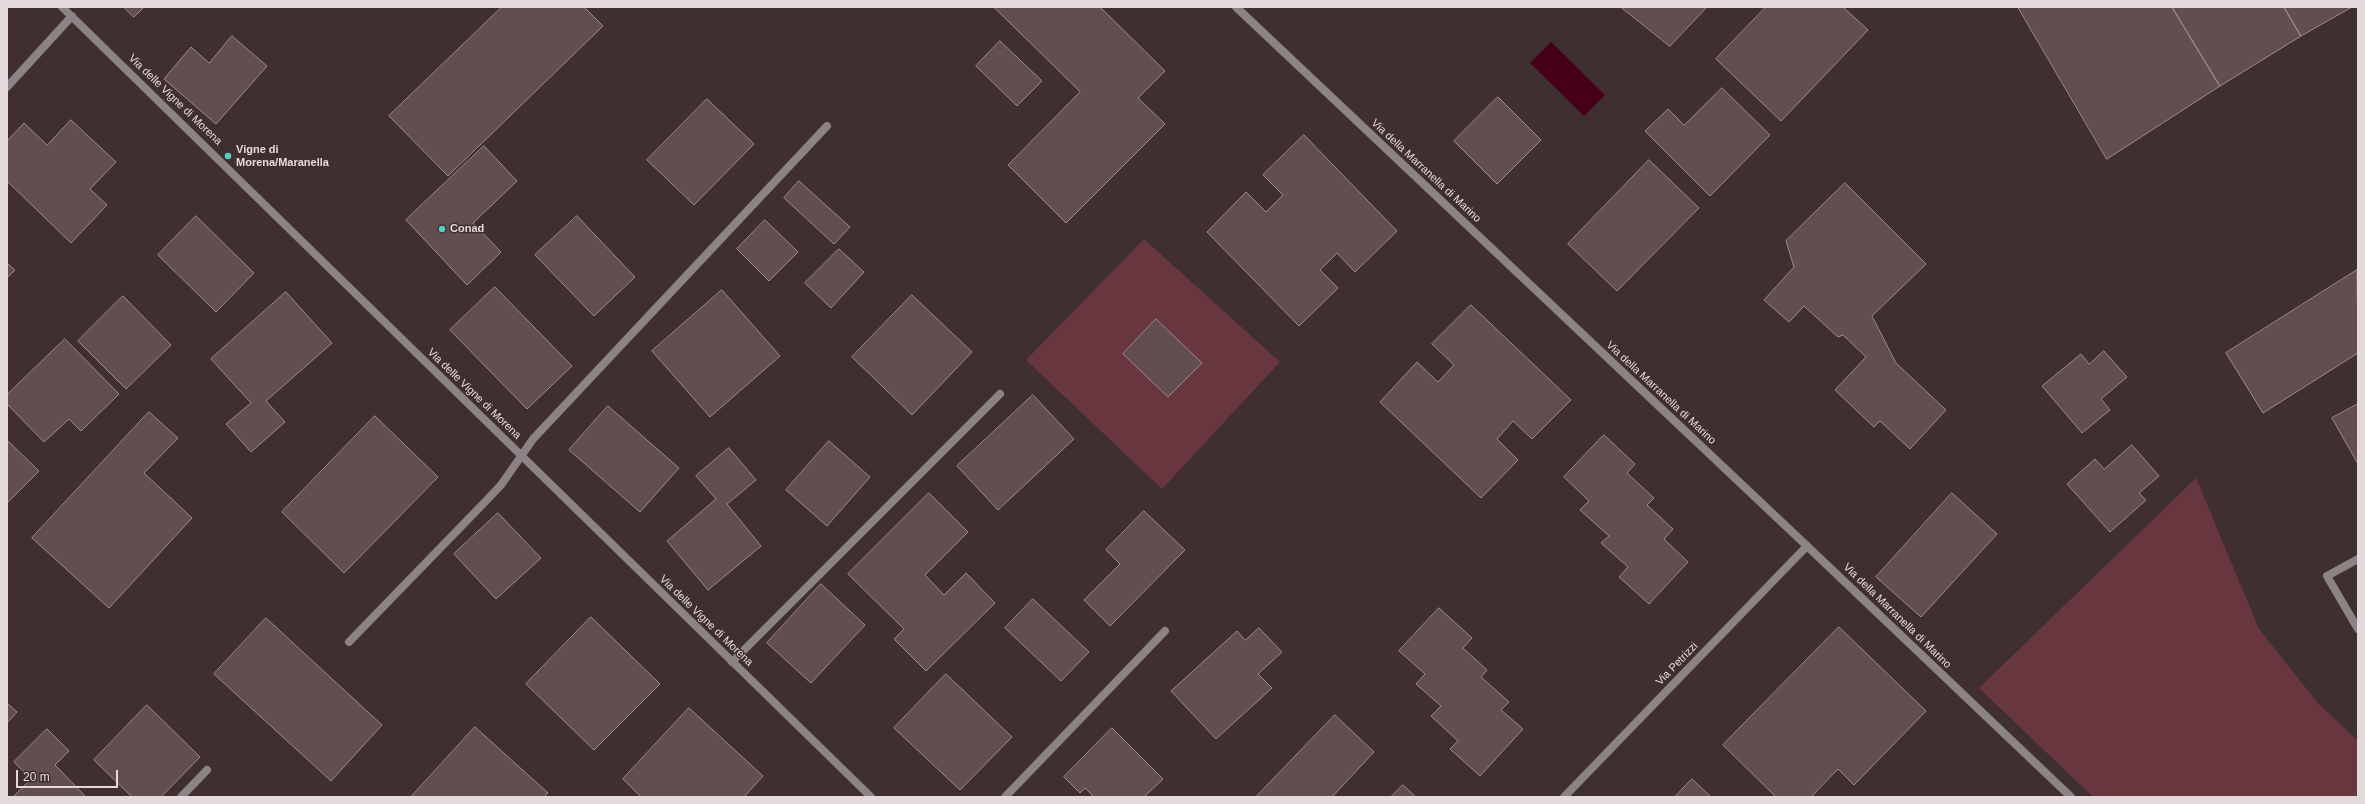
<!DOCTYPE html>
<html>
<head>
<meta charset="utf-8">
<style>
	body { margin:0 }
	#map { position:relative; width:2365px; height:804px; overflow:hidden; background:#402f31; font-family:Arial,sans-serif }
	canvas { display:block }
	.frame { position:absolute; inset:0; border:8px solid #e5dadb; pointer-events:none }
	.scale { position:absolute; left:16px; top:770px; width:102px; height:18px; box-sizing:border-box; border:2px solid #e5dadb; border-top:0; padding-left:5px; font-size:12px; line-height:14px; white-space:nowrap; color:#e5dadb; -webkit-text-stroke:3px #402f31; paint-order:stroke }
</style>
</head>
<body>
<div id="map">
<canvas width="2365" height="804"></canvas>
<div class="frame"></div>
<div class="scale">20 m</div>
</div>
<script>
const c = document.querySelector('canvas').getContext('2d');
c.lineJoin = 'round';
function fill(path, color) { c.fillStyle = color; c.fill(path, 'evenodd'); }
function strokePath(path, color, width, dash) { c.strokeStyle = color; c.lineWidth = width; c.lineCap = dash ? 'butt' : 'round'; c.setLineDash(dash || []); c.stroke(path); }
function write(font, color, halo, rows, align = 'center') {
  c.font = font + ' Arial,sans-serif'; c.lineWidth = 3; c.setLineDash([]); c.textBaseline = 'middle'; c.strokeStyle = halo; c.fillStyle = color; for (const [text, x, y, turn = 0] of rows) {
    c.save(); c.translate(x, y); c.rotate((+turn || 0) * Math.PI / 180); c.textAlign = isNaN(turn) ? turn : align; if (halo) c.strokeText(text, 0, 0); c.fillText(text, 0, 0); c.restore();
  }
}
fill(new Path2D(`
	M1144,239l136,123 -118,127 -136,-129z
	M2196,478l63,151 58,73 41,39v56h-265l-114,-109z`), '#68363f');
fill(new Path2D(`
	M1551,42l54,53 -21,21 -54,-53z`), '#450017');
const building = new Path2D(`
	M124,7h20l-10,10z
	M502,7h82l19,19 -155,150 -59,-60z
	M994,7h106l65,64 -27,27 27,26 -99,99 -58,-58 72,-73z
	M1621,7h86l-37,39z
	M1766,7h77l25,23 -87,91 -65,-62z
	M2018,7h154l48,79 -113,73z
	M2172,7h112l17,29 -81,50z
	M2284,7h68l-51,29z
	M232,36l35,30 -51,58 -52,-45 27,-32 18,16z
	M1000,41l42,40 -25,25 -41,-40z
	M1722,88l48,47 -60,61 -65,-65 23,-22 16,16z
	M1498,97l43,43 -44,44 -43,-43z
	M707,99l47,45 -60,61 -47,-45z
	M71,120l45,42 -26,27 17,16 -36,38 -64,-62v-40l17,-18 23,22z
	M1304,135l93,96 -42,41 -18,-19 -17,17 18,18 -39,38 -92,-94 39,-40 20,20 17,-17 -20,-20z
	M484,146l33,35 -44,42 28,29 -34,33 -61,-65z
	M1649,160l50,48 -82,83 -49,-47z
	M799,181l51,46 -16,17 -50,-46z
	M1845,183l81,81 -54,52 24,47 50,47 -36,39 -30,-28 -6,6 -39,-37 31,-33 -23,-22 -5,2 -34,-31 -15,16 -25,-22 30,-33 -8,-26z
	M196,216l58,57 -38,39 -58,-57z
	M577,216l58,61 -41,39 -59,-61z
	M765,220l33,32 -29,29 -32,-32z
	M839,249l25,23 -33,36 -26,-25z
	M7,263l8,7 -8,8z
	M2357,270l1,83 -95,60 -37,-60z
	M495,287l77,79 -45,43 -77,-79z
	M722,290l58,66 -70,61 -58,-66z
	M286,292l46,51 -66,58 19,21 -34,30 -25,-28 25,-21 -40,-44z
	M912,295l60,57 -60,63 -60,-58z
	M123,296l48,49 -45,44 -48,-48z
	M1471,305l100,95 -39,39 -19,-18 -16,18 21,21 -37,38 -101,-96 37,-40 21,20 16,-17 -22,-21z
	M1156,319l46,44 -34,34 -45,-43z
	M65,339l54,55 -38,37 -12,-12 -25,23 -37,-38v-9z
	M2104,351l23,26 -26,22 9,11 -28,23 -40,-47 39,-32 8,10z
	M1033,395l41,44 -76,71 -41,-44z
	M2358,404v60l-26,-46z
	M608,406l71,62 -39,44 -71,-62z
	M149,412l29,26 -34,35 48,45 -83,90 -77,-70z
	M375,416l63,61 -94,96 -62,-61z
	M1604,435l31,29 -8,9 27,25 -7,7 26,24 -9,10 24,23 -39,42 -30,-27 9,-10 -27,-24 8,-7 -29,-26 9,-9 -25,-24z
	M7,440l32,31 -32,32z
	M829,441l41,36 -43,49 -41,-36z
	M2132,445l27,31 -20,17 7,7 -36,32 -43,-48 28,-25 9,10z
	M729,448l27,32 -29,24 34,42 -53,44 -41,-49 49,-42 -20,-23z
	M929,493l39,39 -43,43 19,20 22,-22 29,30 -69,68 -32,-32 10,-10 -56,-55z
	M1952,493l45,41 -76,83 -45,-40z
	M1144,511l41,39 -75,76 -26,-26 36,-36 -14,-14z
	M498,513l43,45 -45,41 -42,-45z
	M821,584l44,41 -54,58 -44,-40z
	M1033,599l56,53 -28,29 -56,-53z
	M1439,608l33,30 -9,10 24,22 -6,7 28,25 -8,8 22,19 -43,47 -30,-27 8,-8 -27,-25 10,-10 -25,-22 9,-10 -26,-23z
	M591,617l69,67 -66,66 -68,-66z
	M266,618l116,107 -51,56 -117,-107z
	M1839,627l87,84 -72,74 -16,-16 -27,28h-35l-53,-52z
	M1259,628l23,24 -24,22 14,14 -56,51 -45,-48 66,-60 8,9z
	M946,674l66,63 -52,53 -66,-62z
	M7,703l10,9 -10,11z
	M147,705l53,52 -39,40h-29l-38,-37z
	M689,708l74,68 -19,21h-103l-18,-18z
	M1335,715l39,37 -42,45h-76z
	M475,727l73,66 -4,4h-133z
	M1112,728l51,51 -19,18h-50l-9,-9 -5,5 -16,-16z
	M47,729l22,22 -14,14 31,32h-73l18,-18 -17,-17z
	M1692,779l19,18h-36z
	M1403,785l13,12h-25z`);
fill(building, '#624e51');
strokePath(building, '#9e898c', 1);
strokePath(new Path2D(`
	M62,7l809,790
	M1236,7l571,539
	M7,87l65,-71
	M2358,559l-31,17 31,53
	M349,642l133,-137 19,-20 32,-46 294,-313
	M732,662l268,-268
	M181,797l26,-27
	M1005,797l160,-166`), '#8c8384', 8);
strokePath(new Path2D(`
	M1564,797l243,-251 264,251`), '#8c8384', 8);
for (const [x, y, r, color] of [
	[228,156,4,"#55cec5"],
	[442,229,4,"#55cec5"]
]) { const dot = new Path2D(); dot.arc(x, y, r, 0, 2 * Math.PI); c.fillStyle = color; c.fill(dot); strokePath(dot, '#402f31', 1.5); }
write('11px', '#e5dadb', '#402f31', [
	["Via delle Vigne di Morena",175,100,44],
	["Via della Marranella di Marino",1426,171,43],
	["Via della Marranella di Marino",1661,393,43],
	["Via delle Vigne di Morena",474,394,44],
	["Via della Marranella di Marino",1897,616,44],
	["Via delle Vigne di Morena",706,621,44],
	["Via Petrizzi",1677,664,-46]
]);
write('bold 11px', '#e5dadb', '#402f31', [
	["Vigne di",236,150],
	["Morena/Maranella",236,163],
	["Conad",450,229]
], 'left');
</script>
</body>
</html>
